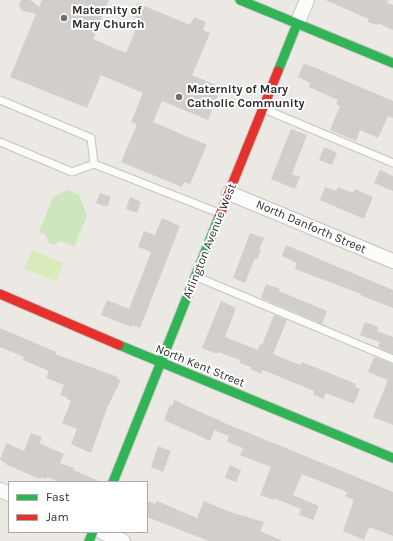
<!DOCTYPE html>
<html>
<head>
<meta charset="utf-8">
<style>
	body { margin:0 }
	#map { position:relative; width:393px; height:541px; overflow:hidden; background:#ece8e4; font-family:Karla,sans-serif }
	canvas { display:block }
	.legend { position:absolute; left:8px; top:481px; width:140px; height:52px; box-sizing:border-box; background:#fff; border:1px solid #ababab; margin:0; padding:5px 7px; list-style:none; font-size:12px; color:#2e2e2e }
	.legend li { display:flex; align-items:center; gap:8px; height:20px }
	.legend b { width:20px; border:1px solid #ababab }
</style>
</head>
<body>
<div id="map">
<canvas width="393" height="541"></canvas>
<ul class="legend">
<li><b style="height:5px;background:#30b455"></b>Fast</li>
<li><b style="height:5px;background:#e5322d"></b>Jam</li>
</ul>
</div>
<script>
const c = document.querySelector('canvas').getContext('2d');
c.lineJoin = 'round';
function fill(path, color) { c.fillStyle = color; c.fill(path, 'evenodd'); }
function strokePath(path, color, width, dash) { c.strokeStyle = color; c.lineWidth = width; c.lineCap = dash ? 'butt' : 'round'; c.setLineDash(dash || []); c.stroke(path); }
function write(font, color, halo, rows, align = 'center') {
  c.font = font + ' Karla,sans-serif'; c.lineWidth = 4; c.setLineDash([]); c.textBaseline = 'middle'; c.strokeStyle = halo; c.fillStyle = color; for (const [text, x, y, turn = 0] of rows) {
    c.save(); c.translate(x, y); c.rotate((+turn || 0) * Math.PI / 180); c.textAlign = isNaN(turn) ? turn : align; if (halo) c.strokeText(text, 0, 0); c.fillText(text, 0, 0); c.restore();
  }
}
fill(new Path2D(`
	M67,190l12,5 8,21 -13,31 -13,-6 -7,4 -5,-2 -3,-8 -7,-3 14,-35z`), '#cee6be');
fill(new Path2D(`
	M32,250l31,13 -7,18 -32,-12z`), '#d9eabb');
fill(new Path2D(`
	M21,0h9l9,7 3,-7h67l-16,39 33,14 14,-34 -8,-3 5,-13 53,22 4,-8 12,5 -3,8 7,3 -18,42 29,12 -13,33 -46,-19 -9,21 54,23 -17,39 -6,-2 -2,5 -61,-25 16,-38 -6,-2 12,-29 -42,-18 -14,33 -77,-31 26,-63 -15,-4 -2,-5z
	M325,0h63l-1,3 6,2v25l-15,-7 -1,2 -9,-3 1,-3z
	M304,63l89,38v17l-5,-2 -10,22 -18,-8 -4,11 -26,-11 10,-24 -4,-2 2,-4 -29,-13 1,-4 -12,-6z
	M291,129l16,6 -15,39 8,3 -5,12 -24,-10z
	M324,147l13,6 -5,12 -13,-5z
	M380,170l13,6v15l-19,-8z
	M325,187l11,4 2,-4 15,6 2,-4 18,8 -9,22 -44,-19z
	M100,193l11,4 -4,10 -11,-4z
	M130,197l11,5 -4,11 -11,-4z
	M162,218l18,8 -40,102 -7,-3 -1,2 -31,-12 6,-15 22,9 22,-57 -13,-5 6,-16 11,4z
	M250,233l14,5 -5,11 2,1 -4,9 -2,-1 -10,25 -12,-5z
	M286,245l107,45v18l-33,-13 1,-1 -66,-25 2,-6 -15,-7z
	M266,284l14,5 -1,2 48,20 -5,13 -61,-26z
	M221,301l15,7 -11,29 33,13 2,-6 2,1 12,-30 13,5 -14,34 27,11 2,-3 54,22 -1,3 5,2 -6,15 -28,-11 -3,6 -10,-5 1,-3 -51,-21 -2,4 -10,-5v-2l-11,-4v-3l-22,-8 -1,2 -15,-6z
	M365,322l13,5 -1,4 16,6v17l-15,-7 2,-5 -20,-7z
	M0,328l56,24 -1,2 63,23 -1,2 4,1 -14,28 -16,45 -20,-9 6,-15 -15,-6 9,-22 -4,-2v-2l-7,-2 4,-10 -18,-7 3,-7 -26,-11 1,-3 -24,-10z
	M374,357l19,7v61l-20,-8 15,-37 -20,-8z
	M174,400l53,24 166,68v44l-24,-9 -5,13 -21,-9 11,-31 -9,-4 2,-4 -45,-18 -9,21 26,11 -6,14 -14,-5 2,-6 -27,-11v2l-14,-5 11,-28 -31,-12 3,-7 -16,-6 2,-6 -15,-6 -4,11 -46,-21 6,-15 2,1z
	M31,433l11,4 -3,6 25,11 -4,9 14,5 -1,2 28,12h-41l-13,-5 -1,2 -5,-2 -1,2 -35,-15 1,-1 -6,-3 6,-17 18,8z
	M158,446l13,5 -8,21 -12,-5z
	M230,465l11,5 -5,12 -11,-4z
	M147,501l9,3 1,-3 40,17 7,-17 26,11 34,10 -4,9 23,10h-74l-62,-24z`), '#d1cecb');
const lane = new Path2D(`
	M0,100l91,38 3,26
	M264,109l129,54
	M0,142l72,30 22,-8 125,49
	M197,277l196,82`);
const street = new Path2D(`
	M297,24l10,-24
	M229,193l164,68
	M0,490l9,4
	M102,532l21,9`);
const fast = new Path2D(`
	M240,0l153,63
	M278,71l19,-47
	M119,345l274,113
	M113,482l106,-265
	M89,541l4,-9`);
const jam = new Path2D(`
	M219,217l59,-146
	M0,294l119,51`);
strokePath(lane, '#c5c4c5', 9);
strokePath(street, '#c5c4c5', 16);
strokePath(fast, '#c5c4c5', 11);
strokePath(jam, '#c5c4c5', 11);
strokePath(lane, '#fcfcfb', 7);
strokePath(street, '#fcfcfb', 14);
strokePath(fast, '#30b455', 9);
strokePath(jam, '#e5322d', 9);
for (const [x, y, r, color] of [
	[64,18,4,"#706f6e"],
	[179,97,4,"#706f6e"]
]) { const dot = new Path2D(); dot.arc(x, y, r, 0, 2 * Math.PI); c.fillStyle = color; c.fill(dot); strokePath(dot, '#fff', 1.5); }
write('bold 12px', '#2e2e2e', '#fff', [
	["Maternity of",72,11],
	["Mary Church",72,25],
	["Maternity of Mary",187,90],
	["Catholic Community",187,104]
], 'left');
write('12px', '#2e2e2e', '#fff', [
	["North Danforth Street",311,227,23],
	["Arlington Avenue West",210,241,-68],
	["North Kent Street",200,366,22]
]);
</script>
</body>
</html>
